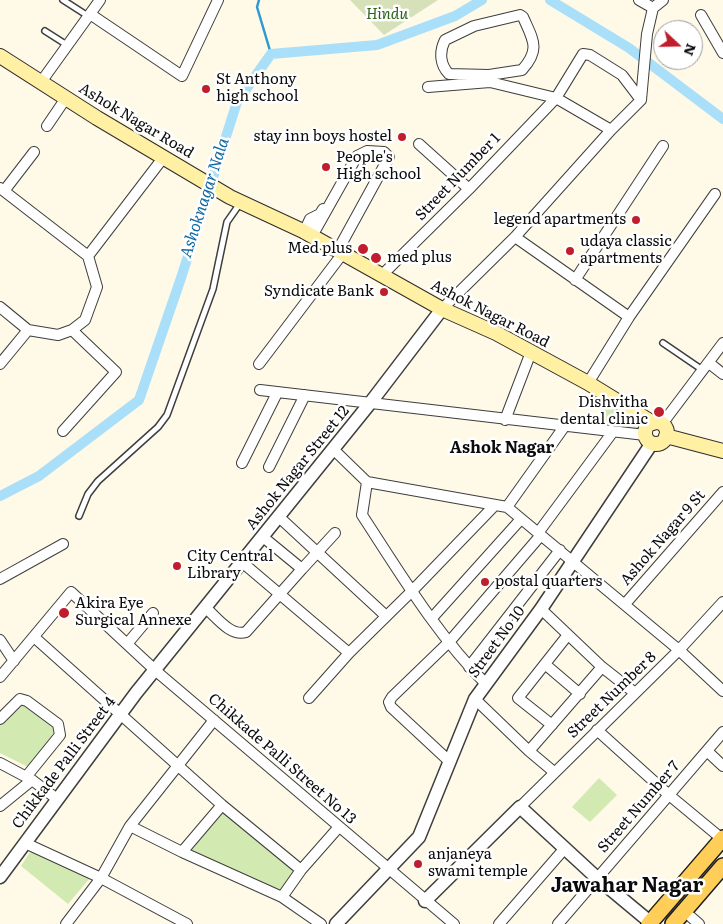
<!DOCTYPE html>
<html>
<head>
<meta charset="utf-8">
<style>
	body { margin:0 }
	#map { position:relative; width:723px; height:924px; overflow:hidden; background:#fff9e8; font-family:Literata,serif }
	canvas { display:block }
	.north { position:absolute; left:653px; top:20px; width:50px; height:50px; box-sizing:border-box; background:#fff; border:1px solid #9d9d9d; border-radius:50%; rotate:111deg; font-size:14px; font-weight:700; line-height:20px; text-align:center; color:#0b0b0b }
	.north::after { content:''; display:block; margin:auto; width:18px; height:22px; background:#c01d2d; clip-path:polygon(50% 0,100% 100%,50% 72%,0 100%) }
</style>
</head>
<body>
<div id="map">
<canvas width="723" height="924"></canvas>
<div class="north">N</div>
</div>
<script>
const c = document.querySelector('canvas').getContext('2d');
c.lineJoin = 'round';
function fill(path, color) { c.fillStyle = color; c.fill(path, 'evenodd'); }
function strokePath(path, color, width, dash) { c.strokeStyle = color; c.lineWidth = width; c.lineCap = dash ? 'butt' : 'round'; c.setLineDash(dash || []); c.stroke(path); }
function write(font, color, halo, rows, align = 'center') {
  c.font = font + ' Literata,serif'; c.lineWidth = 5; c.setLineDash([]); c.textBaseline = 'middle'; c.strokeStyle = halo; c.fillStyle = color; for (const [text, x, y, turn = 0] of rows) {
    c.save(); c.translate(x, y); c.rotate((+turn || 0) * Math.PI / 180); c.textAlign = isNaN(turn) ? turn : align; if (halo) c.strokeText(text, 0, 0); c.fillText(text, 0, 0); c.restore();
  }
}
fill(new Path2D(`
	M607,403l40,19 -8,10 -44,-7z
	M26,698l31,30 -27,40 -30,-15v-29z
	M599,778l18,17 -27,27 -18,-15z
	M222,810l73,61 -17,23 -90,-41z
	M32,849l58,29 -22,26 -47,-38z`), '#d2eab1');
fill(new Path2D(`
	M350,0h88l-54,35z`), '#d6e1ba');
strokePath(new Path2D(`
	M259,0l-2,7 14,47`), '#2e9ad3', 2.5);
strokePath(new Path2D(`
	M550,0l79,48 94,71
	M0,496l39,-20 100,-76 42,-122 56,-176 34,-48 106,-9 78,-29 27,-16`), '#aadff9', 10);
const service = new Path2D(`
	M63,0l25,16
	M45,31l22,14
	M663,343l41,28
	M79,516l9,-22 10,-13 60,-54 9,-12 46,-126 14,-67 14,-20`);
const minor = new Path2D(`
	M639,0l14,8 10,-8
	M90,14l92,62 36,-76
	M701,15l22,38
	M489,75l-40,-1c-9,-9 -10,-22 -4,-34l29,-14 46,-11 3,2c10,23 18,32 -1,53l-33,5 1,7
	M41,82l59,-82
	M428,87l62,-5 66,16 55,32
	M47,126l19,-28
	M419,144l50,45
	M0,188l88,68 9,31 -12,33 -13,10 -14,5 -30,-5 -28,-23
	M4,191l30,-39
	M304,232l6,-13 10,-5 3,-5
	M312,236l45,-80 10,-5 17,1 5,5 -51,93
	M515,237l114,80
	M88,256l75,-98
	M381,276l88,-87 87,-91 27,-44 7,1 32,20 19,25
	M575,280l88,-134
	M442,309l73,-72 96,-107 30,-30 6,-66 6,-26
	M709,363l14,11
	M0,364l28,-34
	M259,364l84,-111
	M588,383l41,-66 86,-123
	M260,390l385,45
	M505,420l26,-68
	M662,424l61,-81
	M63,431l53,-59 -44,-42
	M333,449l34,33 140,25 172,143 44,41
	M242,463l35,-70
	M269,467l36,-72
	M367,482l-5,33c38,58 75,120 124,169
	M507,507l57,-80
	M279,517l107,99
	M538,533l74,-100
	M243,563l106,90
	M302,569l33,-36
	M0,579l63,-35
	M625,604l98,-112
	M206,608c11,10 25,29 40,24l56,-63 -39,-32
	M541,609l61,58 33,26
	M432,618l89,-99
	M34,637l188,168 79,65
	M0,640l14,21
	M127,644l26,-31
	M546,665l34,29
	M469,667l91,-117
	M0,677l71,-85 85,79 298,253
	M309,698l40,-45 63,-62 83,-86
	M475,699l54,52
	M0,719l20,-20 7,2 31,23 2,11 -34,42
	M552,725l-34,-27 49,-62
	M597,730l72,65 53,44
	M707,751l16,15
	M449,761l-58,-54 -2,-5 3,-5 58,-56 91,-106
	M0,763l32,17 25,19
	M554,772l-25,-21 73,-84
	M0,806l32,-26
	M520,807l159,-157 44,-48
	M130,826l52,26 100,45 39,27
	M25,843l76,35 86,46
	M182,852l40,-47
	M282,897l19,-27 37,-42
	M691,917l8,7
	M66,924l35,-46 29,-52 84,-106
	M499,924l66,-76
	M558,924l165,-192`);
const tertiary = new Path2D(`
	M0,877l136,-184 235,-291 71,-93
	M425,901l95,-94 77,71 53,44
	M336,924l83,-87 56,-138 66,-90 111,-166`);
const secondary = new Path2D(`
	M0,56l97,62 133,79 73,34 139,78 54,24 92,50 65,40
	M645 433a11 11 0 1 1 22 0a11 11 0 1 1-22 0Z
	M666,436l57,15`);
const primary = new Path2D(`
	M649,924l74,-86
	M673,924l50,-58`);
strokePath(service, '#3e3e3e', 8);
strokePath(minor, '#3e3e3e', 12);
strokePath(tertiary, '#3e3e3e', 15);
strokePath(secondary, '#2d2d2d', 16);
strokePath(primary, '#1c1c1c', 18);
strokePath(service, '#fff', 5);
strokePath(minor, '#fff', 10);
strokePath(tertiary, '#fff', 12);
strokePath(secondary, '#fff0a3', 14);
strokePath(primary, '#ffce58', 15);
for (const [x, y, r, color] of [
	[206,89,5,"#c01d2d"],
	[402,137,5,"#c01d2d"],
	[326,167,5,"#c01d2d"],
	[636,220,5,"#c01d2d"],
	[363,249,6,"#c01d2d"],
	[570,251,5,"#c01d2d"],
	[376,258,6,"#c01d2d"],
	[384,292,5,"#c01d2d"],
	[659,412,6,"#c01d2d"],
	[177,566,5,"#c01d2d"],
	[485,582,5,"#c01d2d"],
	[64,613,6,"#c01d2d"],
	[418,864,5,"#c01d2d"]
]) { const dot = new Path2D(); dot.arc(x, y, r, 0, 2 * Math.PI); c.fillStyle = color; c.fill(dot); strokePath(dot, '#fff', 2); }
write('italic 15px', '#2c6419', '#fff', [
	["Hindu",387,15]
]);
write('15px', '#0b0b0b', '#fff', [
	["St Anthony",216,80],
	["high school",216,97],
	["stay inn boys hostel",392,137,"right"],
	["People's",336,158],
	["High school",336,175],
	["legend apartments",626,220,"right"],
	["udaya classic",580,242],
	["apartments",580,259],
	["Med plus",352,249,"right"],
	["med plus",387,258],
	["Syndicate Bank",374,292,"right"],
	["Dishvitha",648,403,"right"],
	["dental clinic",648,420,"right"],
	["City Central",187,557],
	["Library",187,574],
	["postal quarters",495,582],
	["Akira Eye",75,604],
	["Surgical Annexe",75,621],
	["anjaneya",428,855],
	["swami temple",428,872]
], 'left');
write('15px', '#0b0b0b', '#fff', [
	["Ashok Nagar Road",136,121,31],
	["Street Number 1",458,177,-46],
	["Ashok Nagar Road",490,314,27],
	["Ashok Nagar Street 12",298,468,-51],
	["Ashok Nagar 9 St",663,538,-49],
	["Street No 10",497,642,-54],
	["Street Number 8",612,695,-44],
	["Chikkade Palli Street No 13",282,759,41],
	["Chikkade Palli Street 4",64,763,-53],
	["Street Number 7",639,807,-49]
]);
write('italic 16px', '#0f69a1', '#fff', [
	["Ashoknagar Nala",205,198,-72]
]);
write('bold 16px', '#0b0b0b', '#fff', [
	["Ashok Nagar",502,448]
]);
write('bold 20px', '#0b0b0b', '#fff', [
	["Jawahar Nagar",627,886]
]);
</script>
</body>
</html>
